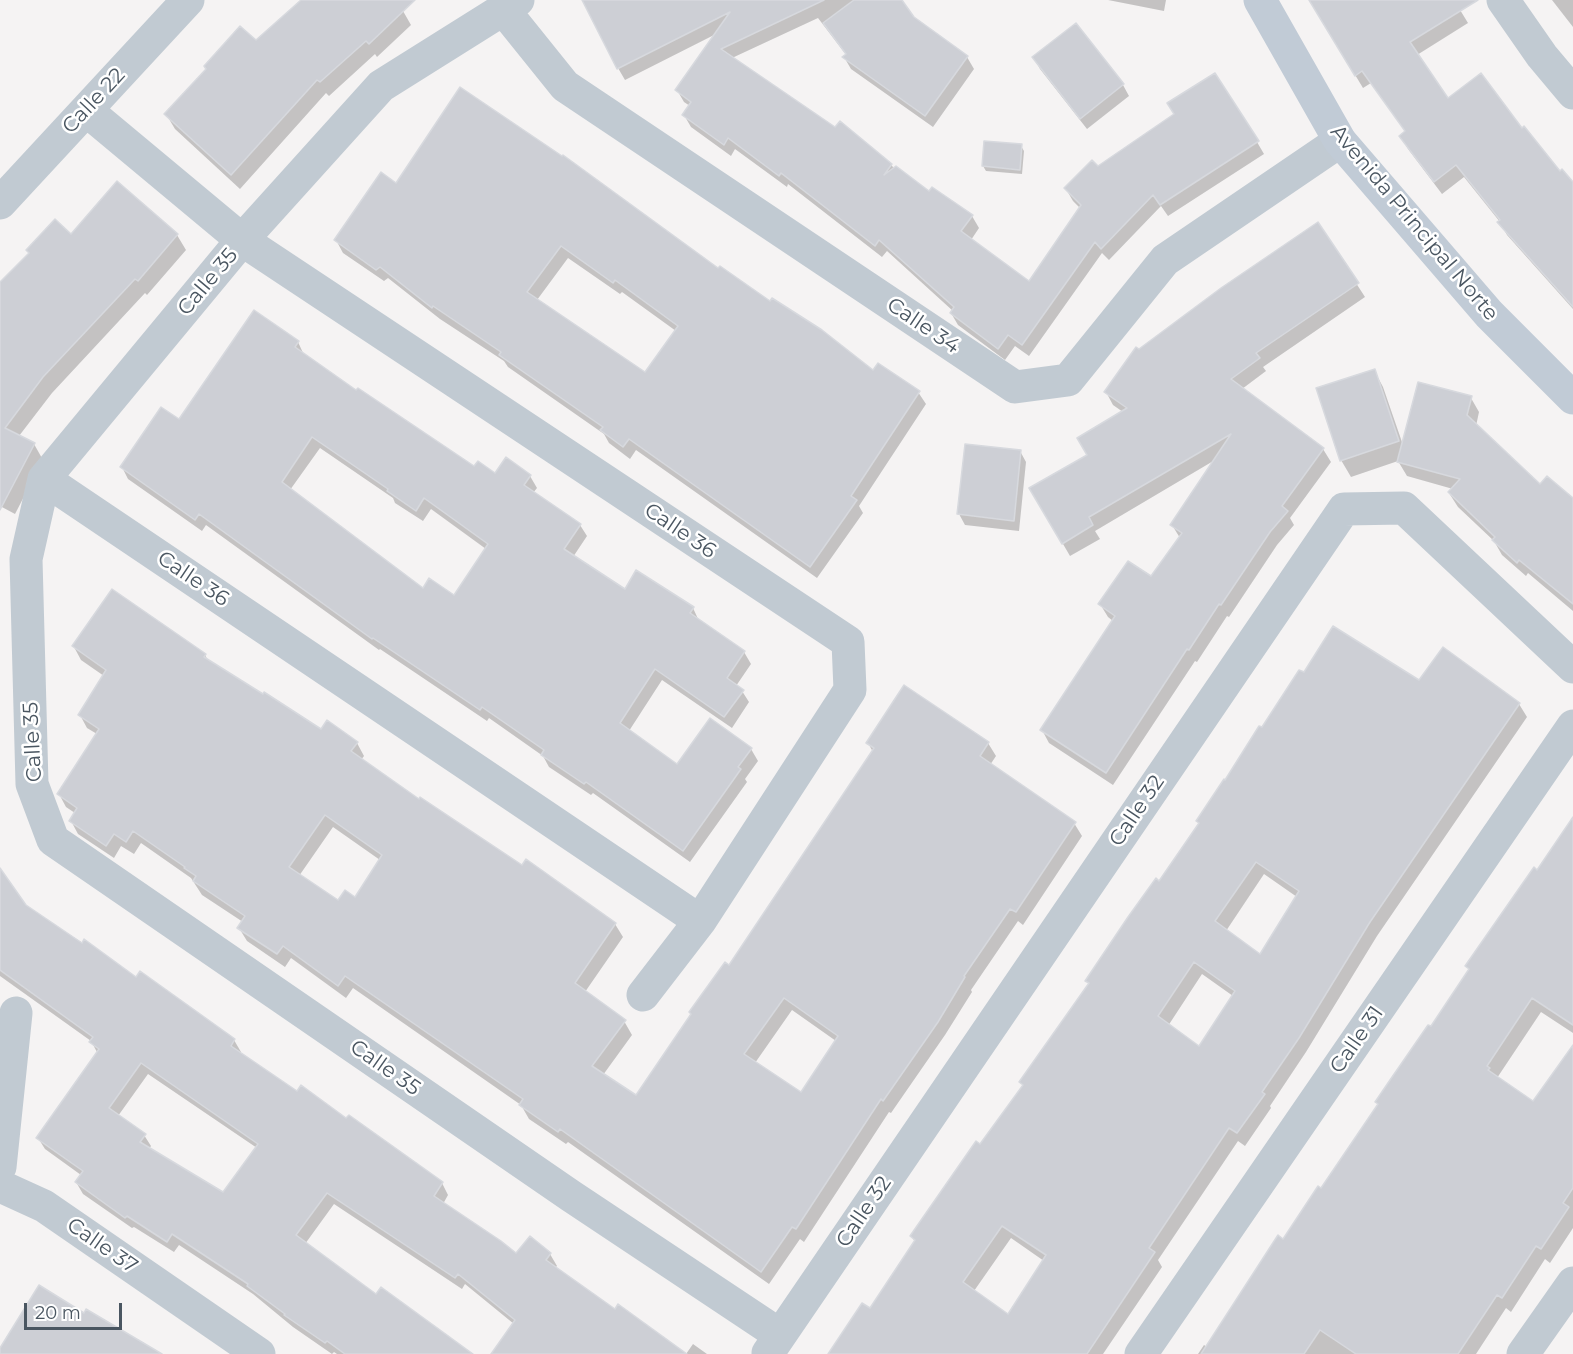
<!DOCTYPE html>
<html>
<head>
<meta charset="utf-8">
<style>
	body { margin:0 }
	#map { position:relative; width:1573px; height:1354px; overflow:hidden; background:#f5f3f3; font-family:Montserrat,sans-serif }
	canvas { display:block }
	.scale { position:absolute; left:24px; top:1303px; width:98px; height:27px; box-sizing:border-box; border:3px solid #4a5661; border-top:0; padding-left:8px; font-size:18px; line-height:21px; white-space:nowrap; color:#4a5661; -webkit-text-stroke:4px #fff; paint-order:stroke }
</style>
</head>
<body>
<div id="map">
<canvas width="1573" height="1354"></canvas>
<div class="scale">20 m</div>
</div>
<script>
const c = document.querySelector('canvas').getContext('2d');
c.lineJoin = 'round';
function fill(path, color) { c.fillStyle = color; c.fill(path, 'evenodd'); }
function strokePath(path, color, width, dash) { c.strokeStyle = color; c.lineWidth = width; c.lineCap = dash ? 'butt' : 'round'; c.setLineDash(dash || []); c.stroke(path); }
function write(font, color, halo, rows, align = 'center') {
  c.font = font + ' Montserrat,sans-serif'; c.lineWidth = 5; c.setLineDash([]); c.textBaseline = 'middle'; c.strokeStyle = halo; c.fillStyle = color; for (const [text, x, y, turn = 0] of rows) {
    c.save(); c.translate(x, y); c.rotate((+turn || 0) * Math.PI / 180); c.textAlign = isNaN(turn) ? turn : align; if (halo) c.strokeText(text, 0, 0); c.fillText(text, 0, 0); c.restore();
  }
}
fill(new Path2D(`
	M303,0h110l-10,11 8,14 -34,32 -2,-3 -46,42 -3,-3 -86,96 -65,-60 -9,-15 90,-72z
	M596,0h304l13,18 54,39 7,12 -41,58 -82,-58 -7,-12 3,-1 -29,-38 -86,40 103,72 56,34 3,5 36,24 42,23 7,12 -8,12 58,43 51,-75 -7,-7 -7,-12 31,-21 160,-26 7,12 -96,62 -7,-10 -52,54 -7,-7 -73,103 -14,-10 -10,14 -47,-35 -7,-12 2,-2 -66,-60 -5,6 -94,-73 -1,3 -52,-38 -4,7 -40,-29 -7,-12 6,-9 -6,-4 -7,-12 39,-56 -91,46 -7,-12z
	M1108,0h58l-2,11z
	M1326,0h128l14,23 -51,32 31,45 74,30 38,43 13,11v125l-66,-74 -7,-13 -36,-45 -22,17 -34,-45 -7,-13 5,-4 -35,-49 -8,5 -41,-68z
	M1552,0h21v27z
	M1075,25l48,60 6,11 -42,33 -47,-60 -6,-11z
	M1021,146l3,5 -2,23 -36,-3 -3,-5z
	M397,185l322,85 155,102 44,20 8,12 -67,102 4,7 -46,65 -181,-128 -6,9 -21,-16 -5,-9 -96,-67 -4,-6 -64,-42 -52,-41 -4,3 -41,-28 -7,-13zM568,258l52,36 2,-2 54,39 -31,43 -108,-74z
	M1318,224l47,73 -102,70 3,4 -24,18 81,60 8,13 -41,56 4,7 -17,20 -48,72 -2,-1 -30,46 -2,-1 -82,124 -64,-42 -7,-13 71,-109 -5,-4 -8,-13 52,-25 28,-41 -8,-13 43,-65 -120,71 5,8 -30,17 -39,-67 58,-34 34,-43 -10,-7 -7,-13 33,-42z
	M177,235l9,15 -39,45 -2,-2 -93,100 -33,43 15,8 9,16 -28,54 -15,-8v-222l71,-48z
	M298,342l6,13 53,37 117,77 21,6 35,1 7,12 -4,5 47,32 7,11 -14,21 52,34 68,17 6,13 45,31 7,12 -15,22 6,5 7,11 -17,26 -70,-48 -33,51 48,35 74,-17 7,12 -13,18 2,3 -57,80 -97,-69 -2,2 -42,-28 -6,-11 -54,-38 -2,3 -107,-72 -1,1 -173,-125 -4,6 -74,-52 -6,-12 57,-45zM320,448l73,50 2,5 28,18 8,-12 55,40 -32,48 -31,-7 -133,-100z
	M1374,370l9,17 20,58 68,-47 8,14 -3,14 64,61 33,13v111l-45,-38 -2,3 -24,-21 -8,-14 -36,-34 -9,-14 4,-4 -46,-13 -9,-15 -47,16 -10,-17z
	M1020,451l6,11 -7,69 -54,-6 -6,-11z
	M74,647l131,8 4,7 112,69 36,12 7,13 -3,4 59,41 102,66 93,57 8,13 -38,55 39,29 8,14 -29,40 34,23 92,-131 144,-215 -5,-9h120l8,13 -6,9 84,58 8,13 -59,89 -5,-4 -47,69 1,2 -27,43 -54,78 -2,-1 -85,130 -4,-3 -31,45 -201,-142 -2,2 -37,-25 -8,-14 -168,-117 -7,10 -55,-40 -6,9 -38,-26 -8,-13 4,-6 -41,-27 -11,-17 -50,-35 -7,11 -13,-8 -7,12 -36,-24 -7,-13 4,-8 -9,-6 -7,-13 38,-60 -10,-6 -7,-13 24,-39 -23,-16zM333,827l47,33 -25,39 -17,3 -39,-26zM792,1010l44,31 -35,53 -46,-31z
	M1420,682l99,22 8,13 -150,219 -71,116 -36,54 1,2 -26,38 -7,-5 -80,119 4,7 -59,87h-270l37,-44 45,-67 -3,-7 111,-150 -2,-4 69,-97 -3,-4 113,-156 -3,-4zM1264,874l33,23 -37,59 -34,-25zM1202,974l31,22 -34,52 -31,-22zM1011,1238l33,23 -36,55 -34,-25z
	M1573,819v214l-32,-21 -44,66 37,25 39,-55v180l-23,35 -5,-4 -34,53 -5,-4 -30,46h-278l6,-9 3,2 115,-157 56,-85 -1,-3 54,-73 39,-59 -3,-4 71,-94z
	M0,870l25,36 209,134 7,12 -1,2 58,39 48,27 96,63 6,12 -5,9 73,51 34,-1 7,12 -2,2 60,43 70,43h-192l21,-30 -49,-40 -3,5 -128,-85 -29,40 72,52 93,58h-133l-3,-2 -2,2 -39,-27 -40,-33 -74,-49 -5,7 -40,-25 -2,1 -49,-34 -7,-12 5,-7 -36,-26 -7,-11 60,-84 -7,-13 -91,-65zM148,1074l109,74 -34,46 -74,-45 2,-3 -7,-11 -26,-19z
	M693,1344l14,10h-21z`), '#0003');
const building = new Path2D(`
	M301,0h114l-46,44 -3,-3 -46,41 -3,-2 -86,95 -67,-61 42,-45 -2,-3 36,-40 16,14z
	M582,0h242l-103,49 114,78 5,-6 52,43 -8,11 12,-9 33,25 3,-4 41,28 -12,16 68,50 52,-76 -17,-17 28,-28 6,6 76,-52 -7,-11 48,-30 44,68 -99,64 -7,-10 -52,54 -6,-7 -73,103 -14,-10 -10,14 -48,-36 4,-6 -75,-67 -4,6 -94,-73 -2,3 -51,-38 -4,7 -42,-30 9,-13 -16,-12 55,-78 -113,57z
	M854,0h48l12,17 54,39 -43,60 -83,-59 4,-3 -23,-31z
	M1309,0h169l-68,42 38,56 33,-25 41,55 2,-2 36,45 2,-2 11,13v125l-76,-85 3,-2 -44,-55 -22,17 -35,-46 6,-5 -43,-60 -7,5z
	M1076,23l48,61 -44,35 -48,-62z
	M460,87l102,69 1,-1 155,113 2,-2 50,35 2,-3 50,32 51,40 5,-7 42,28 -69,105 6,4 -47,67 -181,-128 -6,8 -23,-17 3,-3 -104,-72 2,-3 -68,-46 -1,2 -52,-41 -4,3 -42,-30 47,-68 15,11zM561,246l52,37 2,-3 63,46 -33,46 -118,-80z
	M984,141l38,3 -2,26 -38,-4z
	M117,181l61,53 -40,47 -3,-2 -92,98 -38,51 30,15 -35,67v-228l29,-29 -3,-3 29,-31 16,15z
	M1318,222l41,61 -103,70 4,5 -29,21 93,69 -42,58 6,5 -18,21 -49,73 -2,-1 -30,46 -2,-1 -81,124 -66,-43 75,-114 -17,-12 30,-43 23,15 31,-43 -12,-8 61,-91 -142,83 4,8 -31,19 -33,-56 58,-33 -10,-17 50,-30 -23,-16 32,-45 3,2 82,-61z
	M254,310l45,31 -4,6 61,43 2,-2 116,78 4,-5 17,12 11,-16 25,18 -7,10 57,39 -17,25 61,40 11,-19 58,37 -4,6 55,38 -18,27 17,12 -20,27 -69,-48 -35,54 57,41 33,-46 42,30 -14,19 3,2 -58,82 -97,-69 -2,2 -43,-29 3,-5 -62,-43 -2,3 -107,-72 -1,1 -173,-125 -4,6 -75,-53 41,-60 18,12zM312,437l76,52 -1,2 29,20 8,-13 64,46 -34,51 -25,-17 -6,10 -141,-106z
	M1375,369l24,72 -59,20 -24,-73z
	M1418,382l54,14 -5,19 73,69 7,-8 26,22v106l-54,-44 -2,3 -25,-23 3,-3 -47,-45 12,-13 -63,-17z
	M965,444l56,6 -7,71 -57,-7z
	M112,589l94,65 -2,3 59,37 1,-2 57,37 6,-9 31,22 -7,9 68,48 1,-2 102,68 4,-6 90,64 -41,60 51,37 -34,46 44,29 55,-81 -2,-2 36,-50 4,3 145,-217 -8,-5 38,-58 85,57 -9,14 96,66 -60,90 -6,-3 -46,67 1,1 -27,45 -55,79 -2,-2 -85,130 -4,-2 -31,45 -201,-143 -2,3 -39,-27 4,-6 -178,-123 -7,10 -55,-40 -6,8 -40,-26 8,-12 -52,-35 3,-5 -12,-8 1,-1 -52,-36 -7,11 -12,-8 -8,12 -37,-25 8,-13 -20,-14 42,-65 -21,-14 28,-45 -34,-24zM325,815l57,40 -27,42 -10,-7 -7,10 -49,-33zM784,998l54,38 -37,56 -57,-38z
	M1333,626l86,54 24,-33 77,56 -150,219 -71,116 -37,54 3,2 -28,39 -8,-5 -80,120 6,4 -68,102h-259l34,-51 8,5 45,-68 -5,-4 66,-95 4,3 43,-59 -4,-3 70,-99 -4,-2 43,-64 28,-39 3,3 40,-58 -3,-2 28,-42 1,1 34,-54 3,1 37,-57 5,2zM1256,862l43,29 -39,63 -45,-33zM1194,962l41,29 -36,55 -41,-30zM1002,1226l44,29 -38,59 -45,-32z
	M1573,817v208l-41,-27 -45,68 3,2 -2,2 45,31 40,-56v143l-10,15 6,4 -28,42 -5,-3 -34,52 -5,-3 -39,59h-102l-36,-24 -16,24h-103l77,-119 5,4 35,-53 3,2 57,-84 -3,-2 15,-22 38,-55 3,1 38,-57 -4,-3 69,-99 3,3z
	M0,868l26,37 56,38 2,-4 52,38 4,-6 95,68 -4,7 66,45 4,-6 45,33 3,-3 94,67 -9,14 67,45 15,12 14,-17 21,17 -5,7 69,49 3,-5 69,50h-196l24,-34 -57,-46 -3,4 -128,-85 -31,42 80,59 5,-7 92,67h-128l-18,-13 -2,2 -41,-28 1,-1 -38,-28 1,-2 -76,-50 -5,8 -40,-26 -2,2 -50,-36 8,-11 -47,-33 63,-89 -10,-7 4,-5 -93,-67zM141,1063l117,81 -35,48 -83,-50 6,-8 -37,-26z
	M39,1285l45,28 2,-4 76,45h-162v-6z`);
fill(building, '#cdcfd5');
strokePath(building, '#d7d9de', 1.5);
strokePath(new Path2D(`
	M518,0l-137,86 -139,154 -198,239 -18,80 6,225 21,56 518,356 209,139
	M1503,0l39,56 31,37
	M503,9l62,77 450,301 53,-7 97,-120 175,-119
	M86,110l156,130 606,402 2,48 -150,231 -57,74
	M0,203l188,-203
	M44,479l656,442
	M0,1167l16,-154
	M0,1186l44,20 215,148
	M768,1353l576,-844 60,-1 169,159
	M1141,1354l432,-628
	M1523,1354l50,-71`), '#c1cad2', 33);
strokePath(new Path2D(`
	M1260,0l80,141 149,173 84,84`), '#c1cbd6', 33);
write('21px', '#4a5661', '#fff', [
	["Calle 22",94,101,-47],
	["Avenida Principal Norte",1414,223,50],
	["Calle 35",208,282,-50],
	["Calle 34",923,326,34],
	["Calle 36",680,531,34],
	["Calle 36",193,579,34],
	["Calle 35",33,742,-93],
	["Calle 32",1137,811,-56],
	["Calle 31",1357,1040,-55],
	["Calle 35",385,1068,35],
	["Calle 32",864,1212,-56],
	["Calle 37",102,1246,35]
]);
</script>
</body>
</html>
